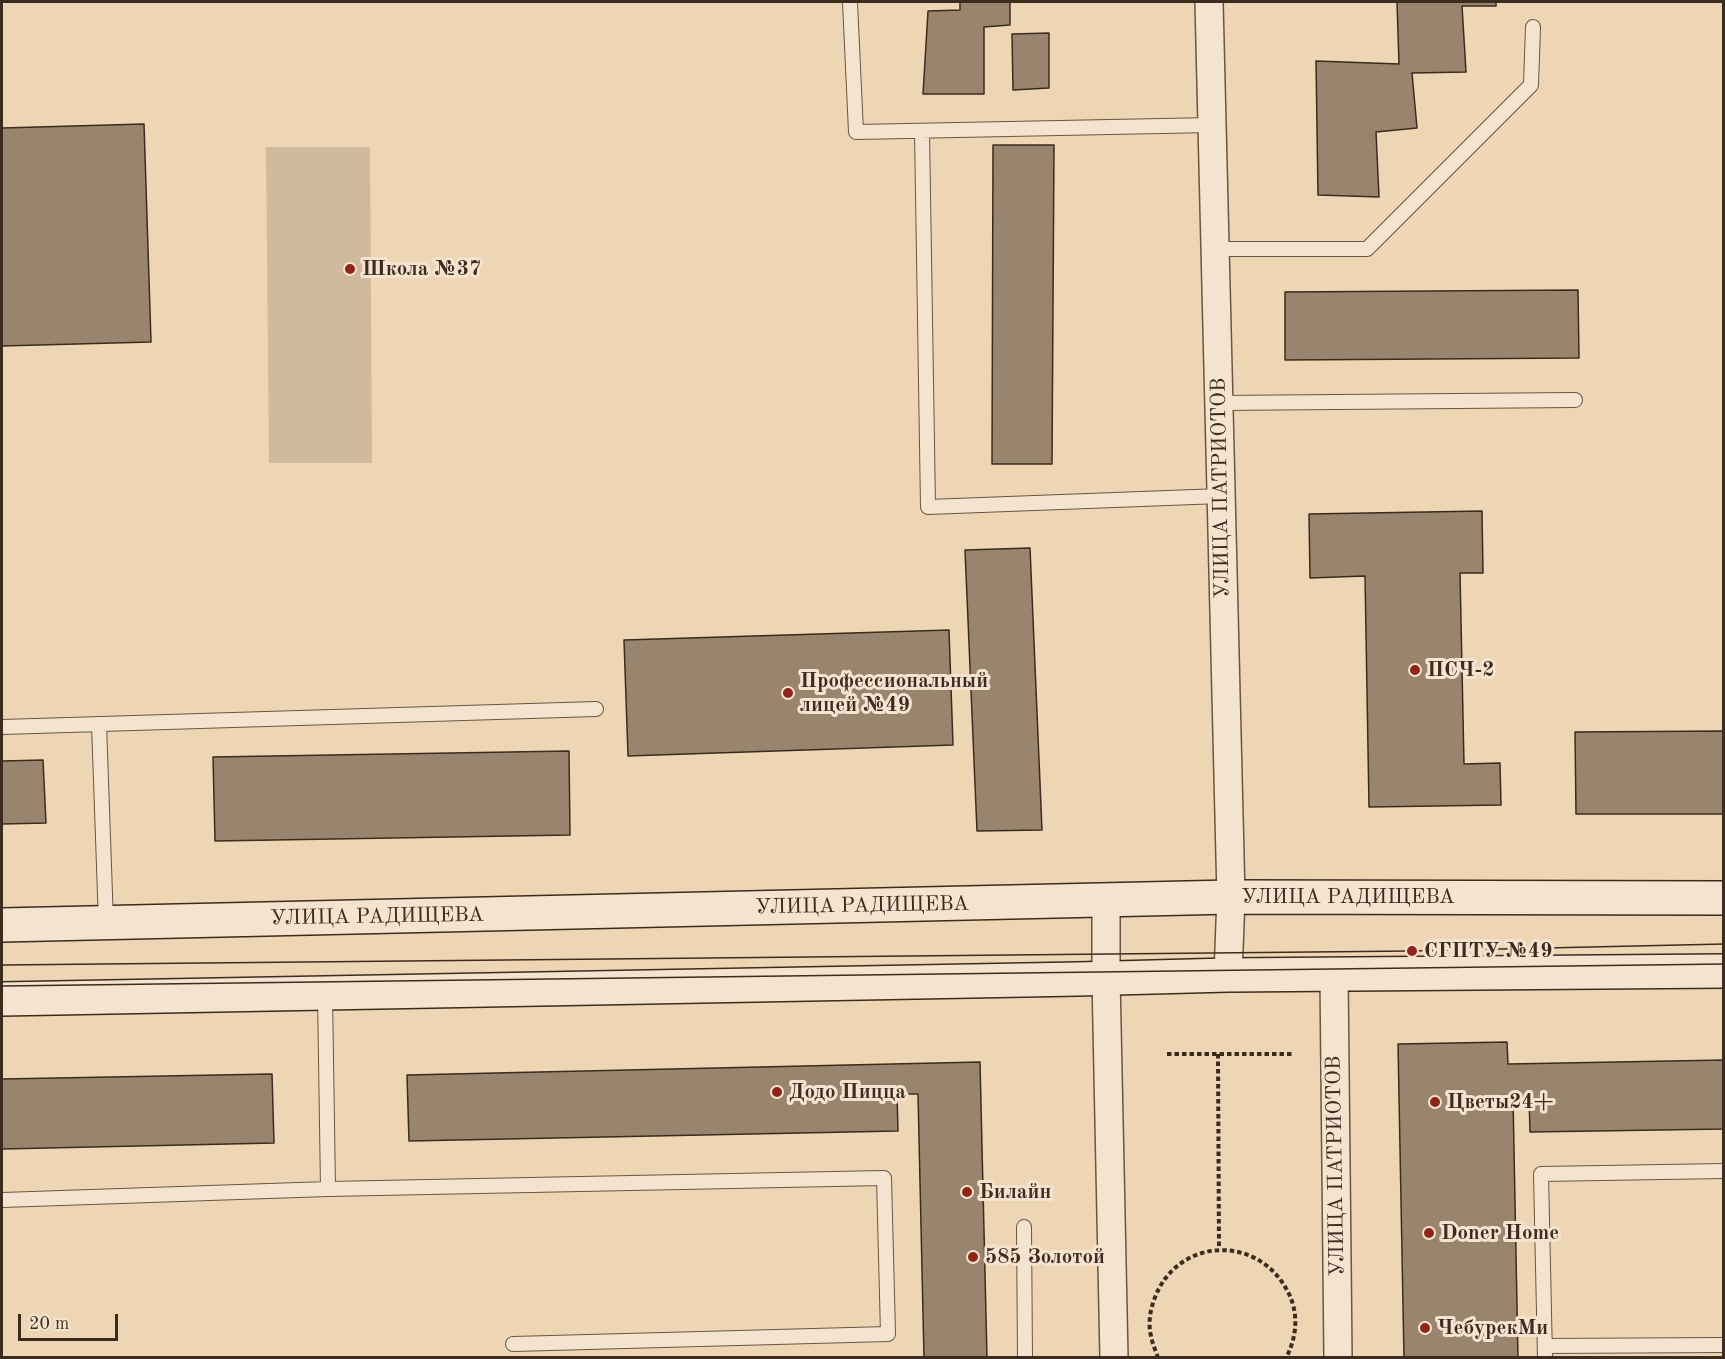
<!DOCTYPE html>
<html>
<head>
<meta charset="utf-8">
<style>
	body { margin:0 }
	#map { position:relative; width:1725px; height:1359px; overflow:hidden; background:#eed6b5; font-family:"Old Standard TT",serif }
	canvas { display:block }
	.frame { position:absolute; inset:0; border:3px solid #3c2b1f; pointer-events:none }
	.scale { position:absolute; left:18px; top:1314px; width:100px; height:27px; box-sizing:border-box; border:3px solid #3c2b1f; border-top:0; padding-left:8px; font-size:18px; line-height:21px; white-space:nowrap; color:#3c2b1f; -webkit-text-stroke:4px #f4e4cf; paint-order:stroke }
</style>
</head>
<body>
<div id="map">
<canvas width="1725" height="1359"></canvas>
<div class="frame"></div>
<div class="scale">20 m</div>
</div>
<script>
const c = document.querySelector('canvas').getContext('2d');
c.lineJoin = 'round';
function fill(path, color) { c.fillStyle = color; c.fill(path, 'evenodd'); }
function strokePath(path, color, width, dash) { c.strokeStyle = color; c.lineWidth = width; c.lineCap = dash ? 'butt' : 'round'; c.setLineDash(dash || []); c.stroke(path); }
function write(font, color, halo, rows, align = 'center') {
  c.font = font + ' "Old Standard TT",serif'; c.lineWidth = 6; c.setLineDash([]); c.textBaseline = 'middle'; c.strokeStyle = halo; c.fillStyle = color; for (const [text, x, y, turn = 0] of rows) {
    c.save(); c.translate(x, y); c.rotate((+turn || 0) * Math.PI / 180); c.textAlign = isNaN(turn) ? turn : align; if (halo) c.strokeText(text, 0, 0); c.fillText(text, 0, 0); c.restore();
  }
}
fill(new Path2D(`
	M266,147h104l2,316h-103z`), '#d0b99c');
const building = new Path2D(`
	M960,2h50v23l-26,2v67h-61l5,-83 32,-1z
	M1397,2h99v4h-34l4,66 -54,1 5,55 -41,4 3,65 -61,-2 -2,-134 83,3z
	M1049,33v55l-36,2 -1,-56z
	M144,124l7,218 -149,4v-218z
	M993,145h61l-2,319h-60z
	M1578,290l1,68 -294,2v-68z
	M1482,511l1,62h-23l4,191 36,-1 1,42 -132,2 -4,-231 -55,2 -1,-64z
	M1030,548l12,282 -65,1 -12,-281z
	M949,630l4,115 -325,11 -4,-116z
	M1724,731v83h-148l-1,-82z
	M569,751l1,84 -355,6 -2,-84z
	M43,760l3,63 -44,1v-63z
	M1507,1042l1,22 216,-4v69l-194,3 -1,-35h-16l5,261h-114l-6,-314z
	M980,1062l7,296h-63l-6,-264h-21l1,37 -489,10 -2,-66z
	M272,1074l2,69 -272,6v-70z`);
fill(building, '#99846d');
strokePath(building, '#3c2b1f', 1.5);
const lane = new Path2D(`
	M850,2l6,130 356,-7
	M922,131l6,376 293,-11
	M1215,249h152l164,-164 2,-58
	M1219,403l356,-3
	M99,724l7,199
	M2,727l594,-18
	M325,994l3,195
	M2,1200l326,-11 556,-11 4,156 -375,10
	M1024,1227l1,131
	M1545,1346l179,-1
	M1545,1358l-4,-184 183,-3`);
const street = new Path2D(`
	M1209,2l22,895 -3,78
	M1106,900v78l8,380
	M1334,975l4,383`);
const secondary = new Path2D(`
	M2,925l1229,-28 493,1
	M2,999l1076,-20 150,-4 496,-4`);
strokePath(lane, '#685644', 16);
strokePath(street, '#685644', 30);
strokePath(secondary, '#3c2b1f', 36);
strokePath(new Path2D(`
	M1167,1054h126
	M1218,1054l1,195
	M1158,1358c-2,-7 -6,-15 -7,-22 -3,-12 -1,-25 3,-36 22,-63 104,-67 134,-8 11,21 9,45 -2,66`), '#3c2b1f', 4, [4.5, 3]);
strokePath(lane, '#f4e4cf', 14);
strokePath(street, '#f4e4cf', 27);
strokePath(secondary, '#f4e4cf', 33);
strokePath(new Path2D(`
	M2,965l1410,-14 312,-7
	M2,986l1722,-22`), '#3c2b1f', 1.5);
for (const [x, y, r, color] of [
	[350,269,6,"#8f2418"],
	[1415,670,6,"#8f2418"],
	[788,693,6,"#8f2418"],
	[1412,951,6,"#8f2418"],
	[777,1092,6,"#8f2418"],
	[1435,1102,6,"#8f2418"],
	[967,1192,6,"#8f2418"],
	[1429,1233,6,"#8f2418"],
	[973,1257,6,"#8f2418"],
	[1425,1328,6,"#8f2418"]
]) { const dot = new Path2D(); dot.arc(x, y, r, 0, 2 * Math.PI); c.fillStyle = color; c.fill(dot); strokePath(dot, '#f4e4cf', 2); }
write('bold 21px', '#3c2b1f', '#f4e4cf', [
	["Школа №37",362,269],
	["ПСЧ-2",1427,670],
	["Профессиональный",800,681],
	["лицей №49",800,705],
	["СГПТУ №49",1424,951],
	["Додо Пицца",789,1092],
	["Цветы24+",1447,1102],
	["Билайн",979,1192],
	["Doner Home",1441,1233],
	["585 Золотой",985,1257],
	["ЧебурекМи",1437,1328]
], 'left');
write('21px', '#3c2b1f', '#f4e4cf', [
	["УЛИЦА ПАТРИОТОВ",1221,488,-91],
	["УЛИЦА РАДИЩЕВА",1348,897],
	["УЛИЦА РАДИЩЕВА",862,906,-1],
	["УЛИЦА РАДИЩЕВА",377,917,-1],
	["УЛИЦА ПАТРИОТОВ",1336,1166,-91]
]);
</script>
</body>
</html>
